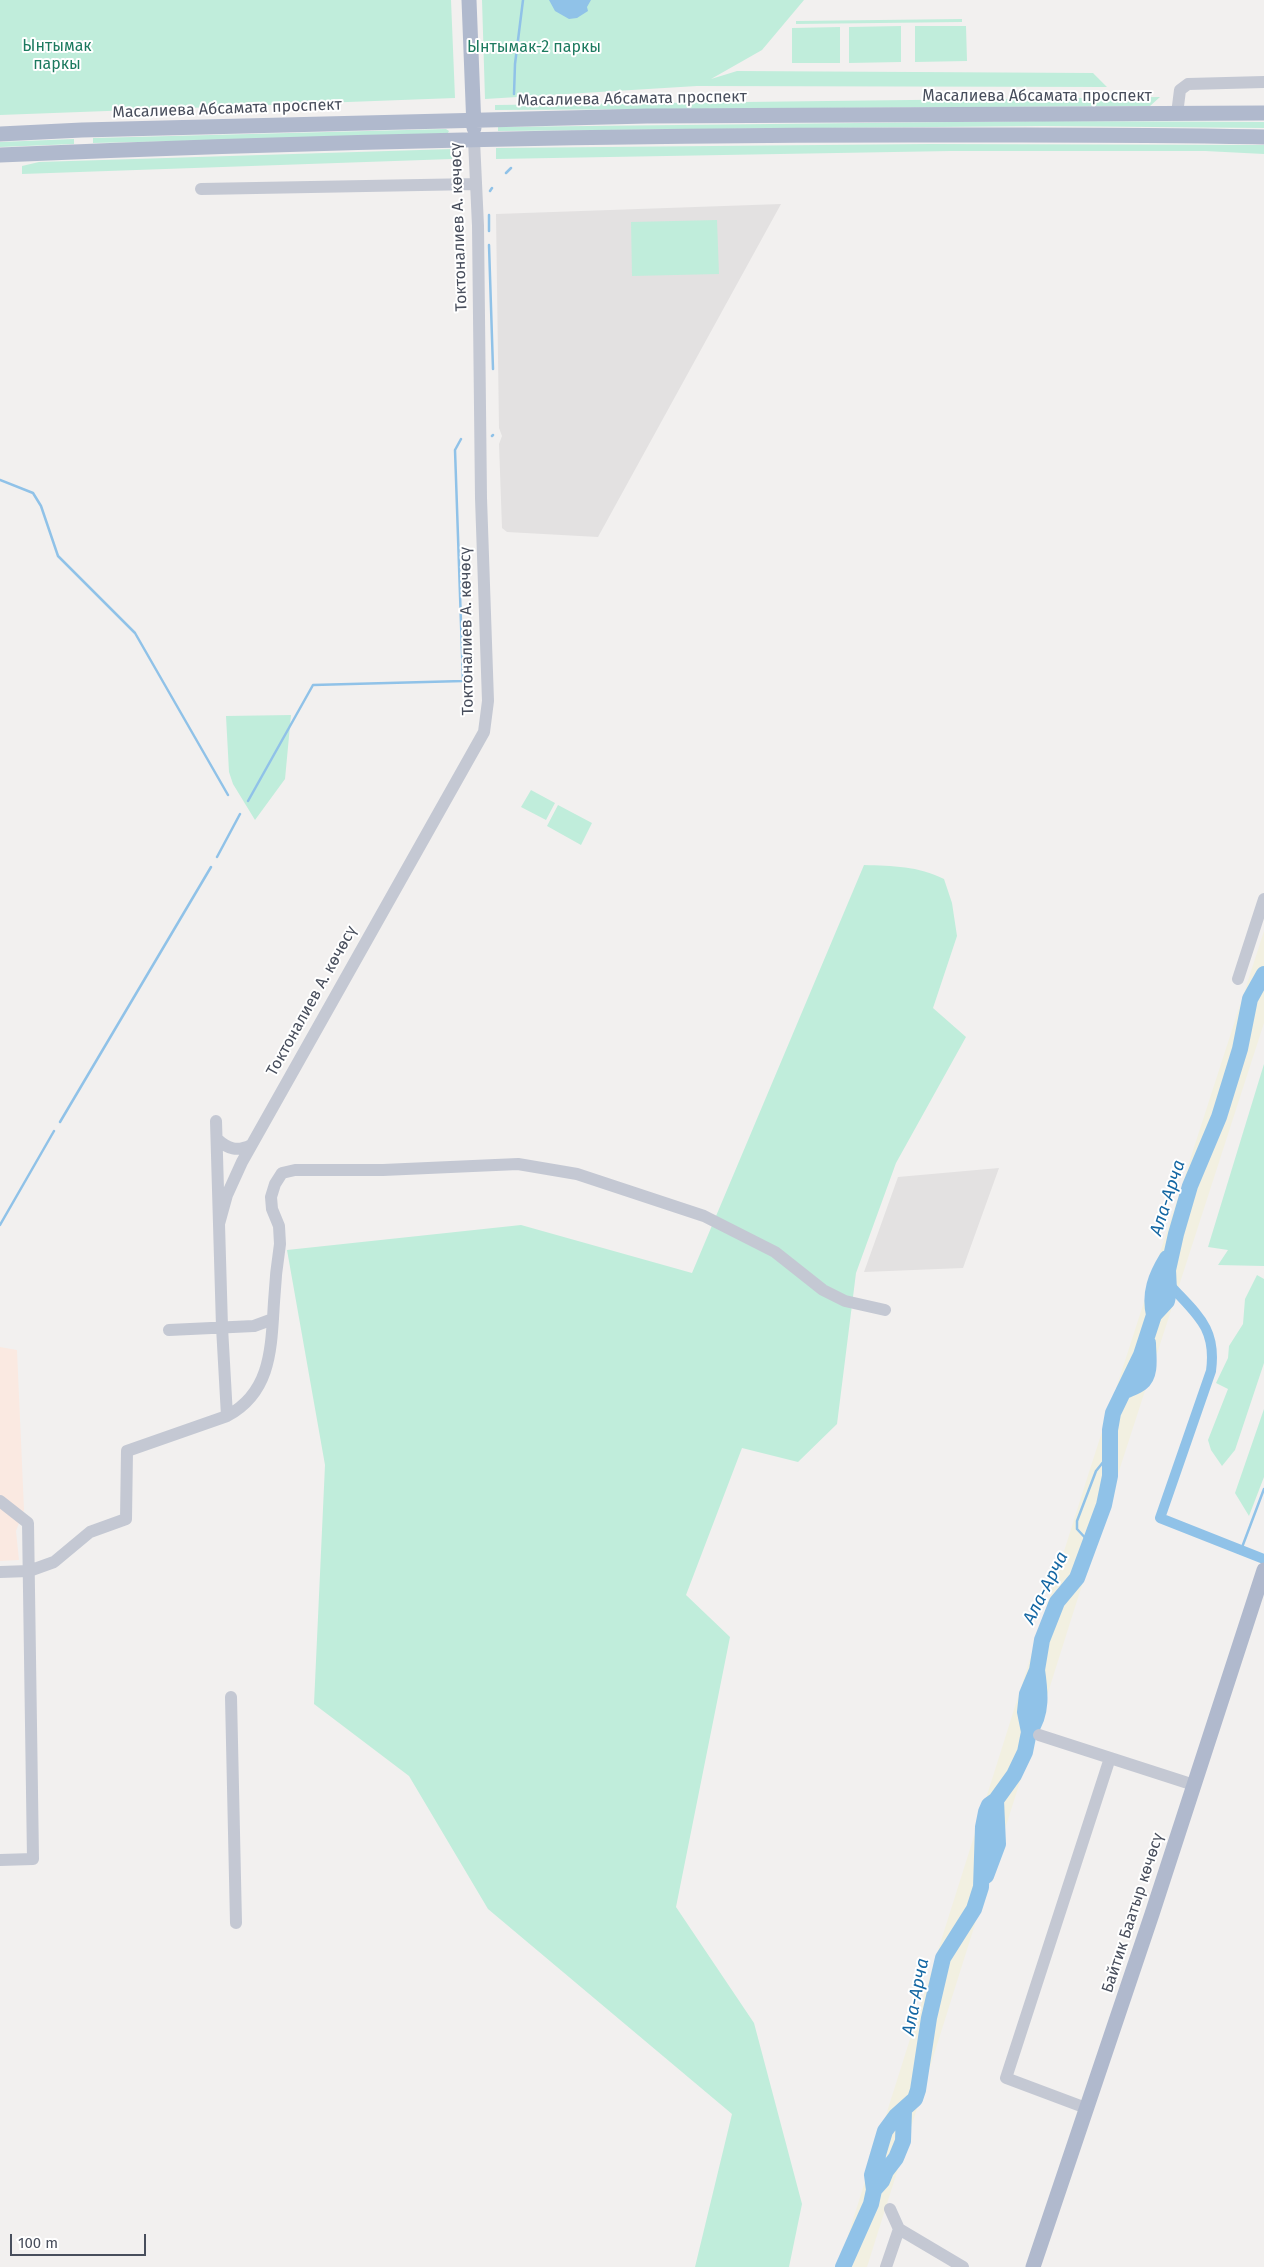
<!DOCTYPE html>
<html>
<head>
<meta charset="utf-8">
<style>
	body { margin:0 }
	#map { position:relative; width:1264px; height:2267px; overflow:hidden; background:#f2f0ef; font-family:"Fira Sans",sans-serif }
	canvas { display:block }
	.scale { position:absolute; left:10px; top:2234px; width:136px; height:22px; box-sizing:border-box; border:2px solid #484e5c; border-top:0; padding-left:6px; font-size:15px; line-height:18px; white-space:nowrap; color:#484e5c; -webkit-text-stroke:4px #fff; paint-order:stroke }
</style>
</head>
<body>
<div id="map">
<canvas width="1264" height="2267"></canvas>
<div class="scale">100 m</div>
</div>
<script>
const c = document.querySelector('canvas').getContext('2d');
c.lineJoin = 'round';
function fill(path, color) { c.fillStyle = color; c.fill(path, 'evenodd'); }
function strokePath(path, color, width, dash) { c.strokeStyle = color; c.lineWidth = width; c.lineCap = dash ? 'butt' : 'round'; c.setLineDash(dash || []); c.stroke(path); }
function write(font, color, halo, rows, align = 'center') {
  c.font = font + ' "Fira Sans",sans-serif'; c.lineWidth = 4; c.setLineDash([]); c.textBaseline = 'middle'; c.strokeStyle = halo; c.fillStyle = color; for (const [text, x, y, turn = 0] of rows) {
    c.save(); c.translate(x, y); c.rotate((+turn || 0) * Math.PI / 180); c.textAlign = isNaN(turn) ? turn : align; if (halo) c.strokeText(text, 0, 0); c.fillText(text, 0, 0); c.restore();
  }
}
fill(new Path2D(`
	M781,204l-183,333 -91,-5 -5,-4 -3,-84 3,-8 -3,-8 -3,-214z
	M999,1168l-36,100 -99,4 34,-95z`), '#e3e1e1');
fill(new Path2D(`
	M0,1347l17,3 7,160 -8,21 3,29 -19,1z`), '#fae9e1');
fill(new Path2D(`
	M0,0h451l4,98 -455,17z
	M482,0h322l-42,50 -51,29 26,-8 356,2 14,14 -410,-1 -212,13z
	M962,19v3l-166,2v-3z
	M901,26v36l-52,1v-36z
	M915,26h51l1,35 -52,1z
	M840,27v36h-48v-35z
	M1160,97l-10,9 -655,4v-5z
	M1043,121l221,1v6l-220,-2 -546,5v-4z
	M446,129l3,2 -2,4 -354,8v-5z
	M74,139v5l-74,3v-5z
	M929,144l335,1v9l-59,-3h-254l-455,8v-11z
	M452,149v10l-430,15v-8l17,-4z
	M717,220l2,54 -87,2 -1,-54z
	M291,715l-6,64 -30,41 -22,-36 -4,-12 -3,-56z
	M531,790l24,13 -9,17 -25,-13z
	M558,805l34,18 -11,22 -34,-19z
	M864,865c29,1 54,1 80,14l8,24 5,33 -24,72 33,29 -70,126 -40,110 -19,151 -39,38 -56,-14 -56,147 44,42 -54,270 78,116 48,181 -13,63h-94l37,-153 -244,-205 -79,-133 -95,-72 11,-239 -38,-215 234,-25 171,48z
	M1264,1064v202l-46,-1 10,-15 -20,-3z
	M1257,1275l7,4v84l-29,87 -13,16 -11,-16 -3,-10 20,-51 -12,-6 12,-25 1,-12 14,-22 2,-25z
	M1264,1409v68l-15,39 -14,-23z`), '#c0eddb');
fill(new Path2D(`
	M1264,931v92l-189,584 -208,660h-29l252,-798z`), '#f2f0e1');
fill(new Path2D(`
	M549,0h42l-4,7 1,4 -11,7 -8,1 -14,-8z`), '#90c2e8');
strokePath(new Path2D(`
	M514,94l1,-30 8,-64
	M506,173l5,-5
	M490,191l2,-3
	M489,231v-16
	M489,245l4,124
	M492,436l1,-1
	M0,480l33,13 8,13 17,50 77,77 93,162
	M248,801l65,-116 150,-4 -8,-231 6,-11
	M217,857l23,-43
	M60,1122l151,-255
	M0,1225l54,-94
	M1090,1543l-13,-14v-8l19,-50 12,-15
	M1241,1550l23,-61
	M882,2138l4,33`), '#90c2e8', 2.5);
strokePath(new Path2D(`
	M1169,1284c27,30 48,43 42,87l-51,147 104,41`), '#90c2e8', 10);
strokePath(new Path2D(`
	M1154,1315c-5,-22 2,-39 13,-57
	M1123,1392c5,-3 13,-5 18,-9 11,-8 7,-28 7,-40
	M1029,1732c14,-18 11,-41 8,-62
	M986,1876l12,-32 -2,-44
	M874,2190l8,-9 4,-10 10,-13 7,-17 1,-31
	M843,2267l28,-63 3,-14 -2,-15 13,-44 11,-15 19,-17 3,-9 11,-72 14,-60 31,-49 7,-22 2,-60 3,-15 3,-7 7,-5 18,-25 11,-23 4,-20 -4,-20 2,-18 10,-24 5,-30 15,-38 20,-24 27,-73 6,-29v-46l3,-17 28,-58 13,-40 13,-14 2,-10 -1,-21 8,-36 14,-48 29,-69 21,-68 10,-50 14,-25`), '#90c2e8', 16);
strokePath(new Path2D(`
	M1177,114l3,-24 8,-6 76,-2
	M201,189l275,-5
	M1238,979l26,-80
	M216,1121l6,206 5,89
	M217,1139c11,10 20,13 34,6
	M219,1224l8,-29 15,-33 242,-430 4,-31 -7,-203 -3,-272 -4,-86
	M169,1330l85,-4 19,-7
	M0,1501l28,22 5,336 -33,1
	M0,1572l29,-1 25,-9 36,-30 36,-13 1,-68 100,-35c45,-24 44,-69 47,-114 1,-20 3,-39 6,-58l-1,-18 -7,-17 -1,-12 4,-13 7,-11 13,-3h88l135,-6 59,10 127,42 71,36 48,38 22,11 40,9
	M231,1697l5,226
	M1039,1735l155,50
	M1086,2108l-80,-30 104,-320
	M890,2209l9,20 64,38
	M886,2267l13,-38`), '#c4c8d3', 12);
strokePath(new Path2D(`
	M469,0l5,128
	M0,134l82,-4 565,-14 617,-3
	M0,155c302,-13 605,-20 908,-20 119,0 237,-1 356,2
	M1033,2267l119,-353 112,-344`), '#b0b9cd', 15);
write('16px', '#1c7a5f', '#fff', [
	["Ынтымак",57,47],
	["паркы",57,65],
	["Ынтымак-2 паркы",534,48]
]);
write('16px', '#484e5c', '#fff', [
	["Масалиева Абсамата проспект",1037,97],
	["Масалиева Абсамата проспект",632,99,-1],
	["Масалиева Абсамата проспект",227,109,-2],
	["Токтоналиев А. көчөсү",459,227,-92],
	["Токтоналиев А. көчөсү",467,631,-91],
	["Токтоналиев А. көчөсү",312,1001,-61],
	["Байтик Баатыр көчөсү",1133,1913,-72]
]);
write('italic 18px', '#1467a3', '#fff', [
	["Ала-Арча",1168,1198,-72],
	["Ала-Арча",1046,1588,-63],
	["Ала-Арча",916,1997,-79]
]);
</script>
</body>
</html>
